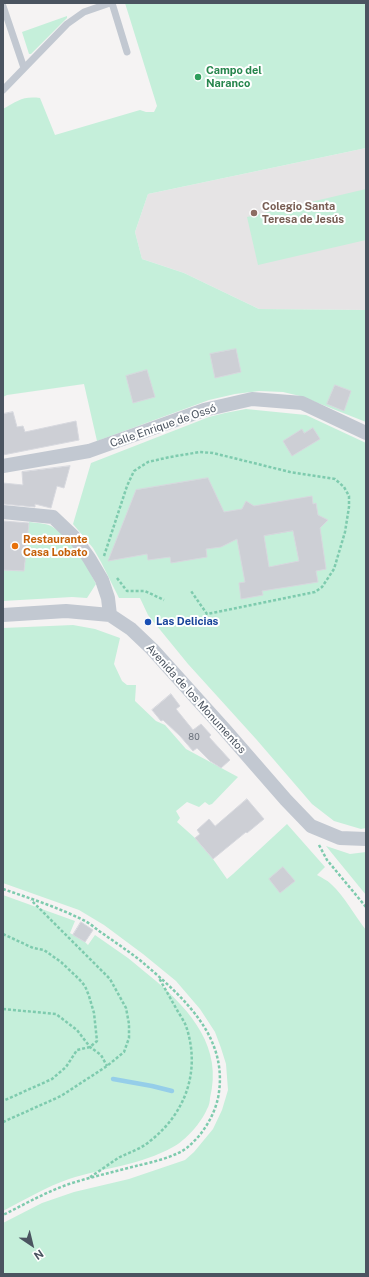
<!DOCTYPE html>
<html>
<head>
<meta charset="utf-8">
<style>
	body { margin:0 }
	#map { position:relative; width:369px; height:1277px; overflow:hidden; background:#f5f3f3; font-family:"Public Sans",sans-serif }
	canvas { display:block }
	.frame { position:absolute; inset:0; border:4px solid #4b5460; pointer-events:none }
	.north { position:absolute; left:12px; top:1225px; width:40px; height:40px; -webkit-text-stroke:3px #fff; paint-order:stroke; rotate:145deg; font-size:11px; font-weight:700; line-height:16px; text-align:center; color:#4b5460 }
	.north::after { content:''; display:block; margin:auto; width:14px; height:18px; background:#4b5460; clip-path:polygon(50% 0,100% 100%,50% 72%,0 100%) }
</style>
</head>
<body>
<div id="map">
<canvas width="369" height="1277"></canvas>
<div class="frame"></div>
<div class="north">N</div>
</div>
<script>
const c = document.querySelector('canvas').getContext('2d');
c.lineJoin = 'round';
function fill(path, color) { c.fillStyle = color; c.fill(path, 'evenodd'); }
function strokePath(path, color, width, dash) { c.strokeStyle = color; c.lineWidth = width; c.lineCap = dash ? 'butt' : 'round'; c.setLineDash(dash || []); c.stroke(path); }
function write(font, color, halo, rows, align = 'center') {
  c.font = font + ' "Public Sans",sans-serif'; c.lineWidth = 4; c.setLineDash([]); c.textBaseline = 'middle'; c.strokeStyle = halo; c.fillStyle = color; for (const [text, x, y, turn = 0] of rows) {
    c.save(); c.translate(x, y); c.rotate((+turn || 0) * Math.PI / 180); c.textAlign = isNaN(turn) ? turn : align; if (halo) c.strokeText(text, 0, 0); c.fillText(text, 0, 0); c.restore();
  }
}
fill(new Path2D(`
	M366,148v162l-107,-1 -75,-36 -42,-14 -7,-27 13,-38z`), '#e6e4e5');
fill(new Path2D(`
	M125,3h241v145l-218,46 -13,38 7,27 42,14 75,36 107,1v112l-66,-26 -17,-4 -24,-1 -24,3 -26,6 -112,41 -13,-57 -77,11 -4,2v-288c15,-8 19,-13 37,-11l15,37 85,-25 6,2h8l3,-6z
	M67,16v2l-36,36h-2l-7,-22z
	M366,189v51l-108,25 -11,-48z
	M246,409l60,6 60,28v385l-5,1 -27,-8 -22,-17 -56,-65 -68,-75 -40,-49 -8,-17h-21l-18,-36 -8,-14 -20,-24 18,-61 118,-46 16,-4z
	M29,522c7,1 16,1 22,4 22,12 34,36 45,58l-9,14 -15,-1 -69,4v-31l21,1z
	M73,625l22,4 25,9 -6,26 8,17 5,4h9l-1,16 21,20 9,4 21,24 52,28 -26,27 -3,1 -4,-3 -6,5 -12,-5 -11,9 4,7 -3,4 18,16 18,21 14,20 6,-5 54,-50 38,43 -8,8c5,3 10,5 14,9 14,13 23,31 35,46v344h-363v-51l39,-20 32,-11 55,-13 56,-19 9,-8 19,-23 9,-19 6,-20 -2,-26 -5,-16 -6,-16 -15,-23 -24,-28 -33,-27 -39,-29 -25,-15 -76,-27v-255z
	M326,846l24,8 16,-2v43z
	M3,895l72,26 -5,12 15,9 3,3 7,-10c11,8 22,15 33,23 9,7 18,15 28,23 35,30 67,67 54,117 0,3 -1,8 -3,11 -5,13 -22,32 -34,38 -32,18 -70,21 -104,32 -23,8 -45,21 -66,32z`), '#c5efda');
strokePath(new Path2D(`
	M113,1079l39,7 20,5`), '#95cee9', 4.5);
const building = new Path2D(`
	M236,349l5,23 -26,6 -5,-24z
	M147,370l8,27 -22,6 -7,-27z
	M335,385l16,6 -7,20 -17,-7z
	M13,412l4,15 6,-1 2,6 51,-11 3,19 -76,15v-41z
	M313,428l7,11 -28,17 -9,-15 19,-12 2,4z
	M70,466l-6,22 -7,-2 -6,22 -16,-4v3l-32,-3v-21l20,2 -1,-13z
	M208,478l16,34 18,-3 4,-8 8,5 58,-10 1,8 3,-1 2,12 10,5 -8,8 6,41 -10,2 2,11 -56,9 1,4 -22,4 -2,-16 6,-1 -8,-43 -16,8 -15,2 1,8 -36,6 -1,-6 -22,3 -1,-6 -39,7 28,-71zM293,531l6,30 -30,6 -5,-31z
	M3,521l26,2 -5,48 -21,-1z
	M171,694l9,12 -4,3 17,21 8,-6 10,11 -2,2 21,23 -9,8 -11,-7 -13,-13 -4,3 -13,-15 -17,-16 -2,1 -9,-11z
	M247,799l17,20 -17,14 -1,-1 -33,27 -18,-21 5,-4 -3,-4 12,-11 6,7z
	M283,867l12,14 -15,12 -11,-14z
	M81,922l12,8 -8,12 -12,-7z`);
fill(building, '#cdcfd5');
strokePath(building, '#d7d8de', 1);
strokePath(new Path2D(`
	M104,556l23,-70 7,-15 14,-9 22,-5 30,-5 13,1 77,19 45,7 9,8 5,9v11l-4,25 -11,37 -12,18 -7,5 -108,22 -16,-23
	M117,578l10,13h18l19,9
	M319,845l8,15 39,47
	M3,889c26,9 57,19 82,32 6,3 11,8 17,12 13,9 26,18 39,28 42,36 89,76 77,137 -4,18 -15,36 -29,48 -12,11 -37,16 -53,20 -23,6 -45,11 -67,18 -23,8 -44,20 -66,31
	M3,934l30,14 11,2 17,12 18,17 6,7 4,10 5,17 3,28 -7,6 -13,3 -11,17 -14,12 -49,22
	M3,1009l53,5 21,16 13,17 11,8 6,11
	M3,1122l58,-26 46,-30 17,-14 5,-14v-14l-3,-16 -16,-29 -79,-79
	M90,1177c10,-6 20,-14 30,-20 10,-5 21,-8 30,-16 36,-28 51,-71 36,-115 -2,-5 -6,-11 -9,-16 -6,-11 -12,-21 -18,-32`), '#7ecbae', 2.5, [3, 2]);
strokePath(new Path2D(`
	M112,3l15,49
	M3,6l21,62
	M3,90l64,-66 17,-12 26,-9`), '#c2c8d1', 7);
strokePath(new Path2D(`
	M3,466l86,-15 115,-41 48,-11 50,4 64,30
	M3,512l50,5 21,20 15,21 13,22 6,18 2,17
	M3,615l63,-4 44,4 21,14 21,20 73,81 61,70 25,26 29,12 26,1`), '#c2c8d1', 14);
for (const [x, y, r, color] of [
	[198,77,4,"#2e9e5b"],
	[254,213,4,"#8d6e63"],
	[15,546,4,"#e8710a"],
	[148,622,4,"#1a4fb4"]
]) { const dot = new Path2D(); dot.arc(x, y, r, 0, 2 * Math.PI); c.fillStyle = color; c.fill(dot); strokePath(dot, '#fff', 1.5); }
write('9px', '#6c737d', null, [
	["80",194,737]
]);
write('bold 11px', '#27864d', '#fff', [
	["Campo del",206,71],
	["Naranco",206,84]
], 'left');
write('bold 11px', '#785e54', '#fff', [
	["Colegio Santa",262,207],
	["Teresa de Jesús",262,220]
], 'left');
write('11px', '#4b5460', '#fff', [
	["Calle Enrique de Ossó",163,426,-19],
	["Avenida de los Monumentos",196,699,48]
]);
write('bold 11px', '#c56008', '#fff', [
	["Restaurante",23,540],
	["Casa Lobato",23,553]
], 'left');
write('bold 11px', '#164399', '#fff', [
	["Las Delicias",156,622]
], 'left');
</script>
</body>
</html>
